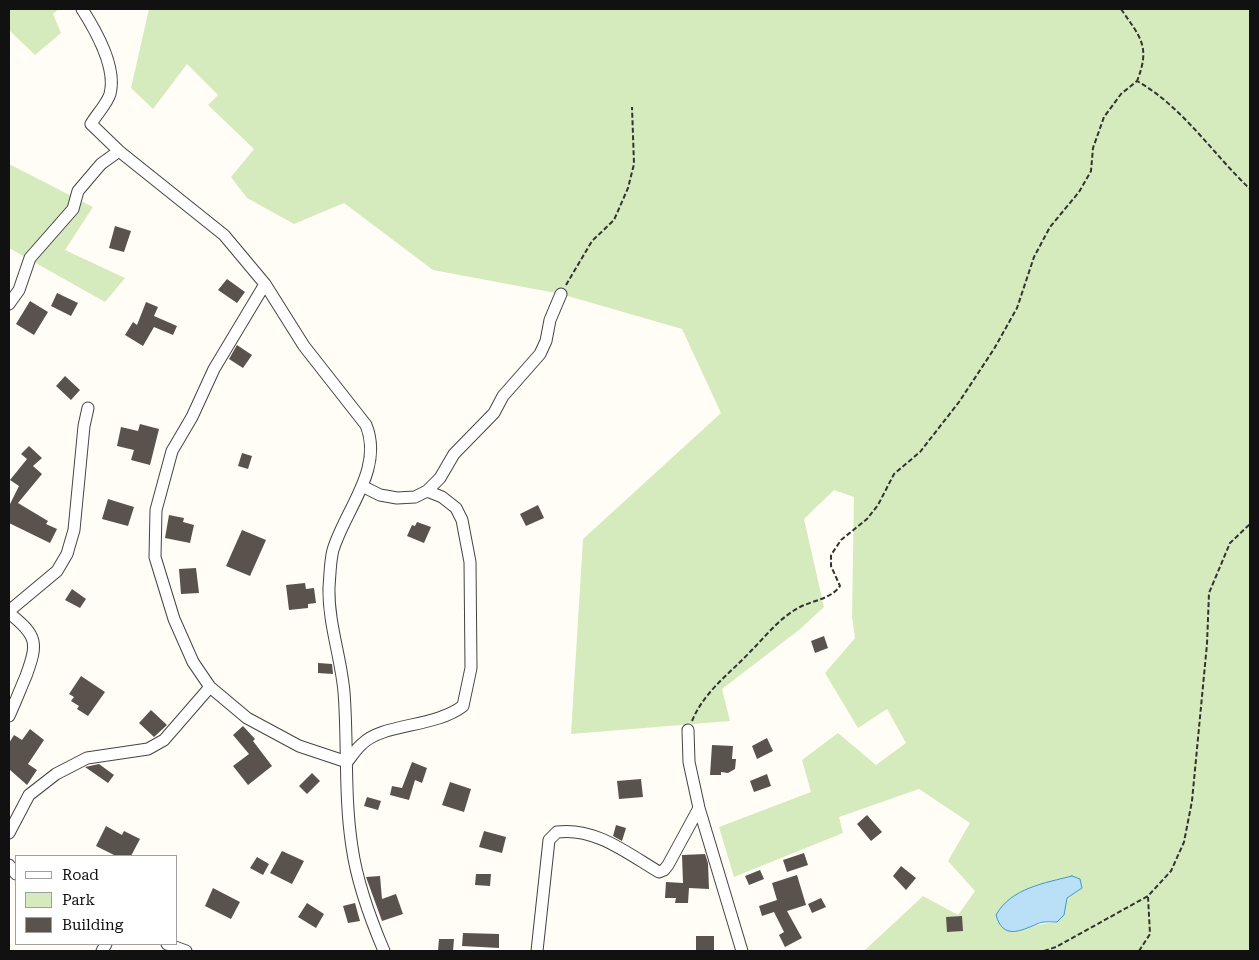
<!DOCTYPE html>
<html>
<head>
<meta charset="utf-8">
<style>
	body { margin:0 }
	#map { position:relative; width:1259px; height:960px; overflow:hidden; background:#fffdf5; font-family:"Roboto Serif",serif }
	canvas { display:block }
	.frame { position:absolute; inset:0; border:10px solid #111; pointer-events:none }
	.legend { position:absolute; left:15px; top:855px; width:162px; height:90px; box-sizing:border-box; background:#fff; border:1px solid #a0a0a0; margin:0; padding:6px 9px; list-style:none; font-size:15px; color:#111 }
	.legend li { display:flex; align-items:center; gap:10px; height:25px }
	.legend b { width:25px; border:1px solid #a0a0a0 }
</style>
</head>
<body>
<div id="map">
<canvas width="1259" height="960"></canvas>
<div class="frame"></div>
<ul class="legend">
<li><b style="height:6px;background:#fff"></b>Road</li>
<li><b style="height:14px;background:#d5ebbd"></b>Park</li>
<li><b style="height:14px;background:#5a524d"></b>Building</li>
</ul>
</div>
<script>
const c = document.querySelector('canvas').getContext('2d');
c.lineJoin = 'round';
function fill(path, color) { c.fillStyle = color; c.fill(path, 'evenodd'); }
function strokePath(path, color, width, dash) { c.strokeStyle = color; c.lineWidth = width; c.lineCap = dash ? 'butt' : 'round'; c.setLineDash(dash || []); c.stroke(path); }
fill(new Path2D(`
	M9,9h50l-6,5 8,19 -26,22 -26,-25z
	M149,9h1101v942l-385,-1 58,-54 35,19 17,-24 -27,-30 22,-38 -51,-34 -80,28 4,16 -109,44 -15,-50 92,-35 -9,-32 36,-27 38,32 30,-22 -19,-34 -29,19 -33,-55 30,-35 -3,-22 2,-119 -20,-7 -30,29 20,88 -25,23 -77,59 8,32 -159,13 12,-195 138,-126 -39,-84 -121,-35 -128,-24 -89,-67 -50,21 -47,-26 -16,-21 23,-28 -46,-44 10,-10 -31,-31 -34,45 -22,-21zM1082,888l-15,10 -3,17 -7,7 -53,8z
	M9,164l84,43 -28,43 60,28 -20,24 -96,-54z`), '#d5ebbd');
const water = new Path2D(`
	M1072,876l8,3 2,9 -15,10 -3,17 -7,7c-6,0 -14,-1 -20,2 -17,7 -34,16 -41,-9 15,-27 49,-32 76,-39z`);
fill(water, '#b9e0f7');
strokePath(water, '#3f96cf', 1);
fill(new Path2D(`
	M115,226l16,5 -7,21 -15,-4z
	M227,279l18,13 -8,11 -19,-13z
	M57,293l21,10 -7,13 -20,-10z
	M30,301l18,11 -14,23 -18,-11z
	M146,302l12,5 -4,9 23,10 -4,9 -19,-8 -11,19 -18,-11 8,-13 4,3z
	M237,345l15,10 -9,13 -14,-9z
	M65,376l15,14 -9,10 -15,-14z
	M140,424l19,5 -9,36 -19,-5 3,-10 -17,-4 4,-19 17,4z
	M29,446l13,12 -9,8 9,8 -24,29 30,18 -2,3 11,5 -7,14 -41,-20v-17l10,-20 -9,-6 17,-21 -6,-5z
	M242,453l10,3 -4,13 -10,-3z
	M108,499l26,8 -6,19 -26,-7z
	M538,505l6,13 -18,8 -6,-12z
	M169,515l15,3 -1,4 11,3 -4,18 -25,-5z
	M417,522l14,5 -7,16 -17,-7 5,-11 3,1z
	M242,530l24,10 -16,36 -24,-10z
	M196,568l3,25 -18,1 -2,-25z
	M305,583l1,6 8,-1 2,15 -8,1v4l-19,2 -3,-25z
	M72,589l14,10 -6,9 -15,-8z
	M824,636l4,12 -13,5 -4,-12z
	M318,663l14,1 1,10 -15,-1z
	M81,676l24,16 -17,24 -11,-7 2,-3 -8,-5 3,-4 -5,-3z
	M151,710l16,15 -13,12 -15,-14z
	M243,726l12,13 -2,2 19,25 -24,19 -15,-19 16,-12 -16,-19z
	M30,729l14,11 -16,24 9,6 -10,15 -18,-16v-26l5,-8 8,5z
	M767,738l6,13 -16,8 -5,-13z
	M712,745l21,1 -1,13h4l-1,10 -7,4 -7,-1v3h-11z
	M412,762l15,6 -5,15 -7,-3 -6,20 -19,-5 2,-9 10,2z
	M99,764l15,11 -6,8 -23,-16z
	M312,773l8,8 -13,13 -8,-8z
	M767,774l4,12 -17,6 -4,-11z
	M641,779l2,18 -24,2 -2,-18z
	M450,782l21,7 -7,23 -22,-7z
	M367,797l14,4 -3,9 -14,-4z
	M867,815l15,17 -11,9 -14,-17z
	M616,825l10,3 -4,13 -9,-5z
	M106,826l16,9 2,-4 16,8 -9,17h-15l-20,-10z
	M484,831l22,6 -4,16 -23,-6z
	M282,851l22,10 -12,23 -22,-11z
	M804,853l4,12 -21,7 -4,-12z
	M705,854l3,9 1,26 -20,-1 -1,15h-13l1,-5h-11l1,-16 17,1 -1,-28z
	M257,857l12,7 -6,11 -13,-7z
	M901,866l15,12 -10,12 -13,-14z
	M760,870l4,9 -15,6 -4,-9z
	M476,874h15l-1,12 -15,-1z
	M797,875l9,30 -19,6 15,27 -17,9 -6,-12 5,-3 -10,-20 -12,4 -3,-10 18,-6 -5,-17z
	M380,876l2,23 14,-5 7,20 -21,7 -16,-44z
	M213,888l27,14 -9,17 -26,-13z
	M821,898l5,9 -14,6 -4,-9z
	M307,903l17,11 -8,14 -18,-11z
	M355,903l5,18 -12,2 -5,-17z
	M962,916l1,15 -16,1 -1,-15z
	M463,933l36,1v14l-37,-2z
	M696,936h18v15h-18z
	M439,939h15l-1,12h-15z`), '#5a524d');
const minor = new Path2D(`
	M82,9c14,22 35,58 28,85 -3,10 -14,21 -19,30l28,27 105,84 41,49 39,62 62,79c18,44 -21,85 -33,125 -3,11 -3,26 -4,37 -1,36 12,70 15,105 4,51 0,104 8,155 5,36 18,71 32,104
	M265,284l-51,85 -22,48 -20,34 -16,59 -1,47 19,62 19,43 17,25 37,31 52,28 48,16c5,-6 9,-13 15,-18 21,-21 72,-16 101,-38l8,-38 -1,-106 -8,-42 -6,-12 -14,-11 -15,-6
	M9,304l10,-14 11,-32 43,-49 5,-18 23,-27 18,-13
	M362,486l18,9 17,3 18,-1 12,-6 13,-13 14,-24 40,-41 9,-17 37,-42 6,-13 4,-21 11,-26
	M9,611l48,-40 10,-17 7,-24 10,-104 4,-18
	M9,613c29,23 29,30 17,63 -6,14 -11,27 -17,40
	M688,730l1,32 10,46 43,143
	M9,833l20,-38 27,-21 31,-16 61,-9 16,-9 46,-53
	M9,865l7,9
	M167,944l19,7
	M102,951l4,-7
	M537,951l12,-111 8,-8c38,-5 70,21 102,40l5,-2 4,-5 31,-57`);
strokePath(minor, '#444', 13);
strokePath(new Path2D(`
	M1121,9c19,28 30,37 16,72
	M566,285l26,-44 22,-21 14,-32 6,-24 -2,-57
	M692,721c12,-29 36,-46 57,-68 16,-16 30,-35 51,-46 14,-7 31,-8 40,-21l-9,-20v-11l10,-15 26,-21 11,-14 16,-31 26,-22 39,-50 35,-53 23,-41 17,-51 16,-30 29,-35 12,-21 2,-23 11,-31 17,-23 16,-13c45,25 76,73 113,108
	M1044,951l12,-4 92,-51 23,-25 13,-29 8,-41 15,-157 2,-51 21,-50 20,-19
	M1139,951l11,-17 -2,-37`), '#333', 2, [5, 2.5]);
strokePath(minor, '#fff', 11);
</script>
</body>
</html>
